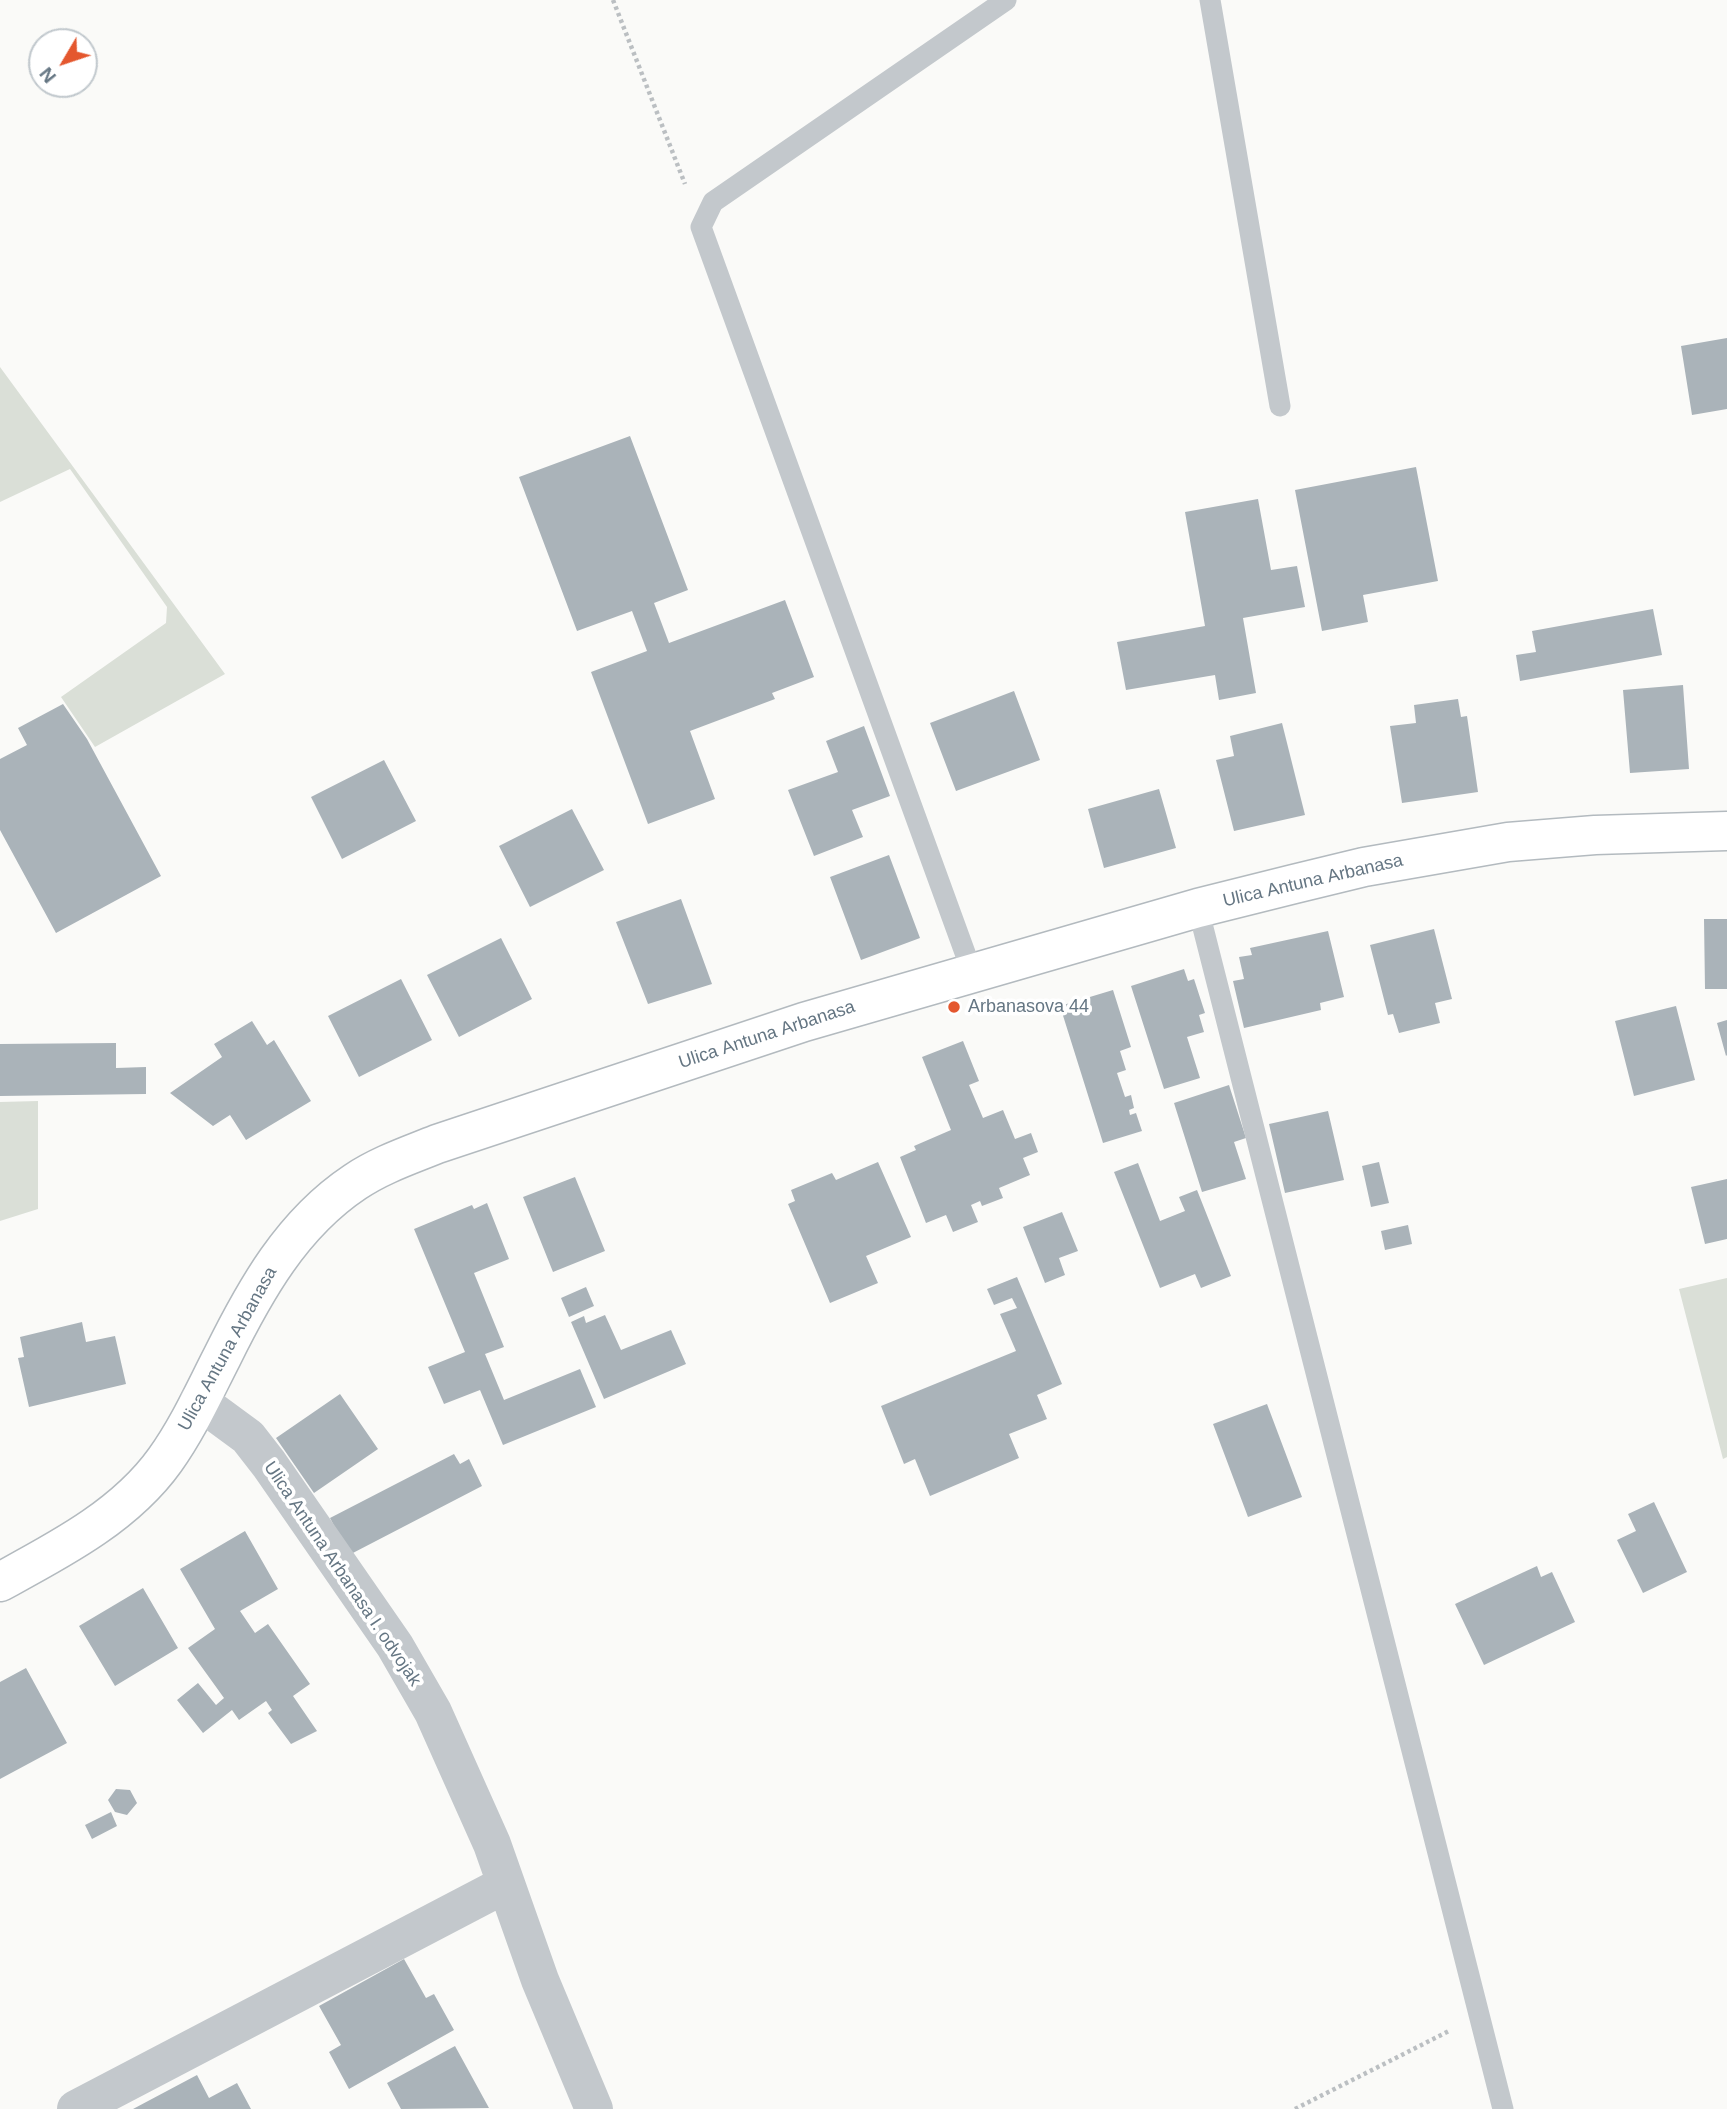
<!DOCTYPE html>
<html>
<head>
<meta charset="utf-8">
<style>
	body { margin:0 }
	#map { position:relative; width:1727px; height:2109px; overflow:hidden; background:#fafaf8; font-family:Arial,sans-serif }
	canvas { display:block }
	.north { position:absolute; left:28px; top:28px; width:70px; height:70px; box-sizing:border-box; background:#fff; border:2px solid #c1c8cd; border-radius:50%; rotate:231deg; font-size:19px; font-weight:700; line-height:28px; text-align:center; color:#657683 }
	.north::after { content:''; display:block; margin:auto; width:24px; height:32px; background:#e4572e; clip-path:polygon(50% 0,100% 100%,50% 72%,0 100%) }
</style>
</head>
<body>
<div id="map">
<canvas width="1727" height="2109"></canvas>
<div class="north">N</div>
</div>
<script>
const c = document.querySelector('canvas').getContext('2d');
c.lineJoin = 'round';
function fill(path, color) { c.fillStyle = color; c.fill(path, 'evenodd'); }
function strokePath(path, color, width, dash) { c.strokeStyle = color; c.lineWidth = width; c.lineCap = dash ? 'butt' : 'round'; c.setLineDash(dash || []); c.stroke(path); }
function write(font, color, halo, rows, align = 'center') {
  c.font = font + ' Arial,sans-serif'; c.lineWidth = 7; c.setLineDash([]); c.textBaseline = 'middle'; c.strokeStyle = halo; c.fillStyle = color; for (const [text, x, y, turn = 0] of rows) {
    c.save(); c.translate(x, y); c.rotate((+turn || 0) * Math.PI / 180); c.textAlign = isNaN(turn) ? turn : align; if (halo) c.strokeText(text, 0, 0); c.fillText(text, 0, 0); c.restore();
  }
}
fill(new Path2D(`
	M0,367l225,307 -130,73 -34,-50 105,-74 1,-16 -97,-138 -70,33z
	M38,1101v108l-38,12v-119z
	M1727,1278v179l-4,2 -44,-170z`), '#dadfd7');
fill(new Path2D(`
	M1727,338v71l-35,6 -11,-69z
	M630,436l58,154 -34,13 15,40 116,-43 29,77 -42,16 3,6 -85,32 25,68 -67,25 -57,-152 56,-21 -15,-40 -55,20 -58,-154z
	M1416,467l22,114 -75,14 5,27 -46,9 -27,-141z
	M1258,499l13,71 26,-4 8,41 -62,11 13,75 -37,7 -4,-25 -89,15 -9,-48 88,-16 -20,-114z
	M1653,609l9,46 -142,26 -4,-26 20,-3 -4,-21z
	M1683,685l6,84 -59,4 -7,-83z
	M1014,691l26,69 -84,31 -26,-68z
	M1458,699l3,18 6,-1 11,76 -76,11 -12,-77 26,-3 -2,-18z
	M63,704l24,35 74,137 -105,57 -56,-103v-71l27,-14 -9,-17z
	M1282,723l23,92 -71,16 -18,-71 18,-4 -4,-20z
	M864,726l26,70 -38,14 11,27 -49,19 -26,-66 50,-18 -12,-31z
	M384,760l32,61 -74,38 -31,-62z
	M1159,789l17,59 -72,20 -16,-59z
	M572,809l32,61 -74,37 -31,-61z
	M889,855l31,83 -59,22 -31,-83z
	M681,899l31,85 -64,20 -32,-82z
	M1704,919h23v70h-22z
	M1434,929l18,70 -17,4 5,20 -41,10 -6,-19 -5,1 -18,-70z
	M1328,931l16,66 -24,6 1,7 -77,18 -11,-47 11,-2 -5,-22 13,-2 -2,-7z
	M501,938l31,61 -73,38 -32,-62z
	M1184,969l4,12 6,-2 11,34 -6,2 5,17 -17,5 13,41 -36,11 -33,-103z
	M401,979l31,61 -73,37 -31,-61z
	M1113,990l18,57 -11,4 6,19 -9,3 8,24 6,-2 3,13 -5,2 1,5 6,-2 6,18 -39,12 -43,-137z
	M1676,1006l19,74 -61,16 -19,-75z
	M1727,1020v35l-1,1 -9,-33z
	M252,1021l15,24 7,-5 37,61 -65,39 -16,-25 -17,11 -43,-33 52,-36 -8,-13z
	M963,1041l16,40 -10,4 14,33 20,-8 12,29 16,-6 7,19 -15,6 7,17 -31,13 4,10 -21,8 -2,-5 -9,4 7,17 -25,10 -7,-17 -20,8 -26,-66 16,-7 -2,-4 37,-16 -29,-73z
	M116,1043v25l30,-1v27l-146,2v-52z
	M1229,1085l17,53 -12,4 12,37 -44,13 -28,-89z
	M1328,1111l16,69 -59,13 -16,-69z
	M878,1162l33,75 -45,19 12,27 -48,20 -42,-99 7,-3 -4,-11 41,-17 4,7z
	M1379,1162l10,41 -18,4 -9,-41z
	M1138,1163l22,58 25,-10 -6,-14 18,-7 34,86 -30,12 -6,-14 -35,14 -46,-116z
	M575,1177l30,74 -52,21 -30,-75z
	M1727,1179v60l-22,5 -14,-57z
	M487,1203l22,56 -35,14 30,74 -19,7 19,46 76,-31 16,38 -93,38 -23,-55 -36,14 -16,-37 37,-15 -51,-123 58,-24 2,4z
	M1062,1212l16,39 -19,7 6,17 -20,8 -22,-56z
	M1408,1225l4,19 -27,6 -4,-19z
	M1017,1277l45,107 -25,11 10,24 -38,15 10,24 -89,38 -15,-37 -11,5 -23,-58 135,-55 -16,-37 17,-6 -5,-10 -18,7 -7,-16z
	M586,1287l8,19 -25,11 -8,-19z
	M605,1315l16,35 50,-20 15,34 -82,35 -33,-77 13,-6 2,7z
	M82,1322l4,20 29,-6 11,48 -97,23 -11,-49 6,-1 -4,-20z
	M340,1394l38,55 -64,44 -38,-55z
	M1267,1404l35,93 -54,20 -35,-93z
	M454,1454l6,10 9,-5 13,27 -133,69 -19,-37z
	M1654,1502l33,70 -44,21 -26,-53 19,-9 -8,-17z
	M245,1531l33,58 -38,22 15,22 13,-9 42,60 -17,12 24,35 -26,13 -23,-31 4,-3 -6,-9 -27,19 -7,-10 -29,23 -26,-33 21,-17 18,22 8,-7 -36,-50 27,-19 -35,-60z
	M1537,1566l4,11 11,-5 23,50 -91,43 -29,-61z
	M143,1588l35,60 -63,38 -36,-60z
	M26,1668l41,75 -67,36v-97z
	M116,1789l14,1 7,13 -10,12 -12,-3 -7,-12z
	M111,1812l6,14 -25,13 -7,-14z
	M404,1959l22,39 8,-4 20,36 -105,59 -20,-37 12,-7 -22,-39z
	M455,2046l34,62 -88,1 -14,-26z
	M197,2075l12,23 28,-15 14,26h-118z`), '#aab3b9');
const secondary = new Path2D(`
	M0,1582c59,-32 125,-66 165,-122 23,-32 39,-68 57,-103 33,-67 70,-133 133,-175 25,-17 55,-27 82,-38l367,-122 394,-114 96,-24 70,-17 144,-25 87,-7 132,-4`);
strokePath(secondary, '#b3babf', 41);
strokePath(new Path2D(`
	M613,0l72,184
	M1295,2109l156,-79`), '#bbbfc2', 4.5, [3.5, 3.5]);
strokePath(new Path2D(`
	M1210,0l70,406
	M1198,908l305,1201
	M972,972l-271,-745 12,-25 293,-202`), '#c3c8cc', 21);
strokePath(new Path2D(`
	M199,1401l49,36 21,27 126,182 38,66 59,132 48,136 54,129
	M76,2109l430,-225`), '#c3c8cc', 38);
strokePath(secondary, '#fff', 38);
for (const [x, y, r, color] of [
	[954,1007,7,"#e4572e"]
]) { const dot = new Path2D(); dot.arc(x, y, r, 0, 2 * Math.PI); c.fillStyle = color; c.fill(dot); strokePath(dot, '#fff', 2.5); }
write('18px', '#657683', '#fff', [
	["Ulica Antuna Arbanasa",1313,881,-13],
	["Ulica Antuna Arbanasa",767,1035,-18],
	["Ulica Antuna Arbanasa",228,1349,-61],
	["Ulica Antuna Arbanasa I. odvojak",342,1574,56]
]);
write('18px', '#657683', '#fff', [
	["Arbanasova 44",968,1007]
], 'left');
</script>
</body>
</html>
